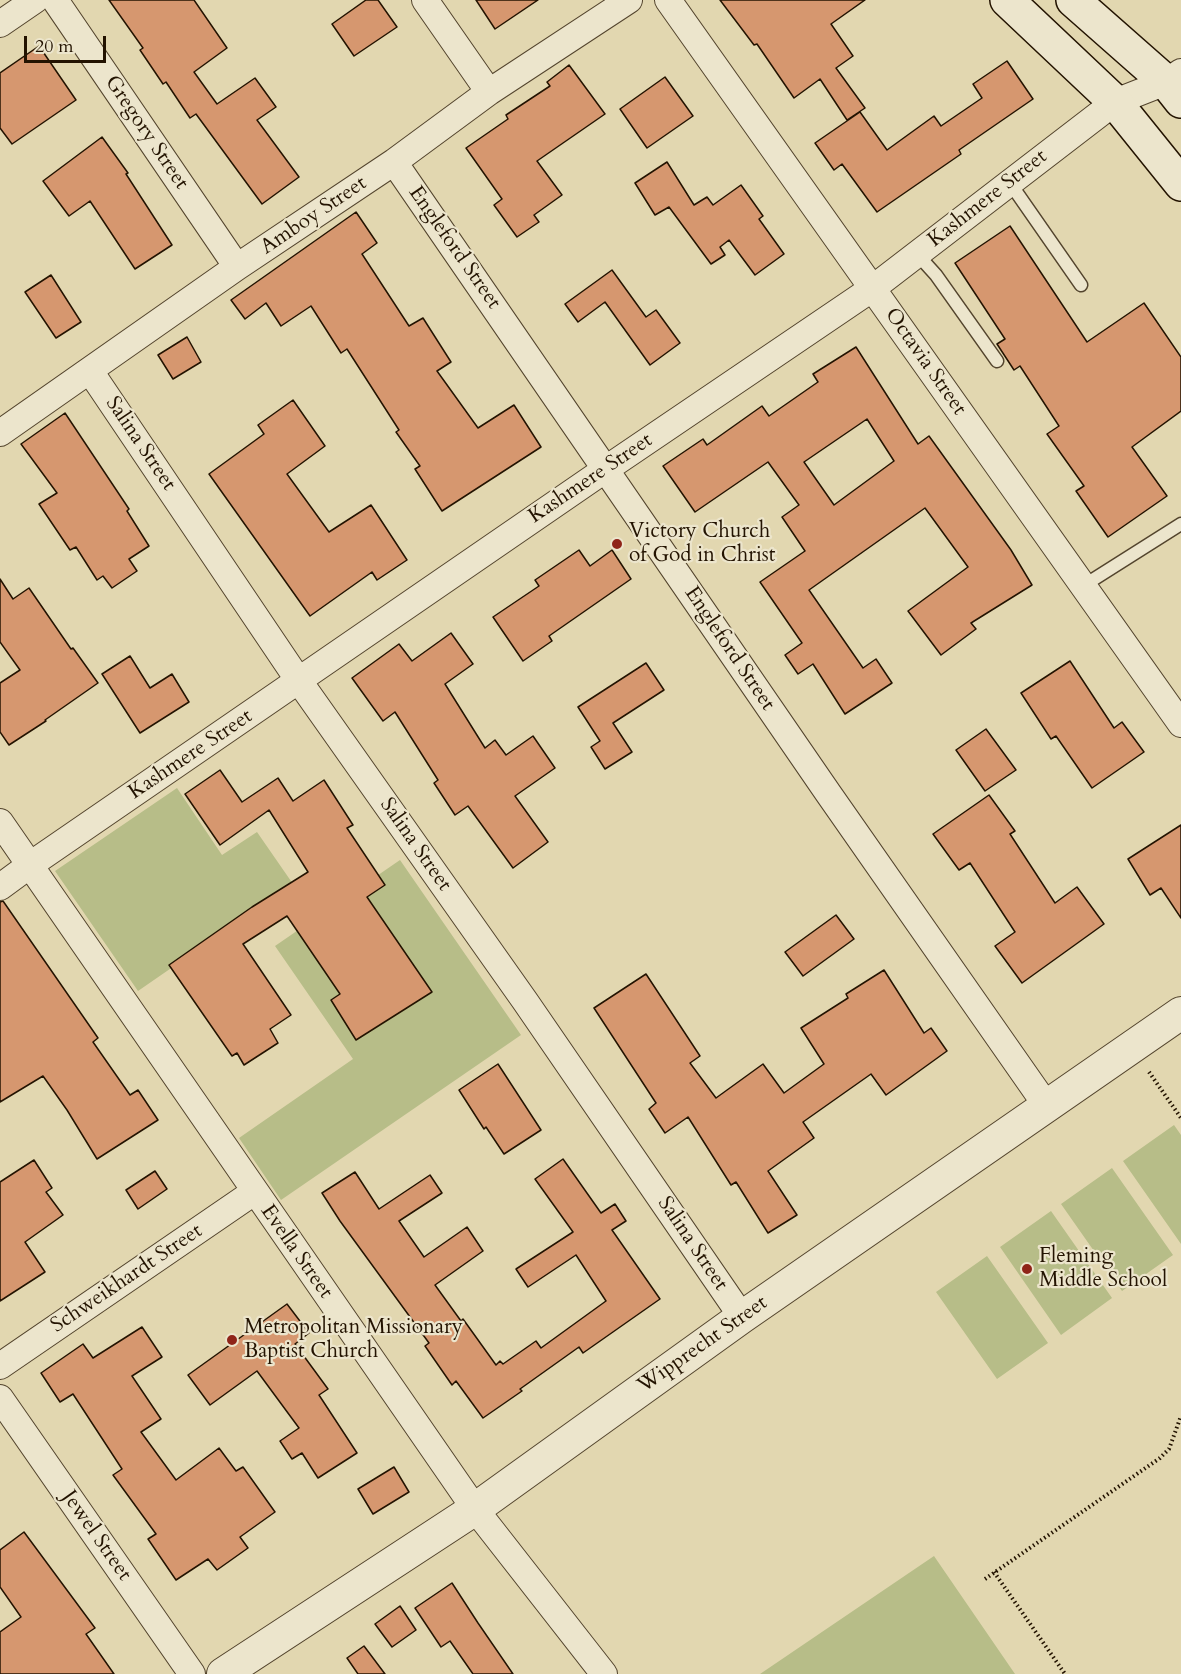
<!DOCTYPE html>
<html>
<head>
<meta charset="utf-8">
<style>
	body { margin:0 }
	#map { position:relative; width:1181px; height:1674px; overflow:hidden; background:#e2d7b0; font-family:Cardo,serif }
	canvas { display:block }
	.scale { position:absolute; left:24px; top:36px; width:82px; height:27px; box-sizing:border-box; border:3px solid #231301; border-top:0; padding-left:8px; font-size:18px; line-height:21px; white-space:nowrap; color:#231301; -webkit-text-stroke:4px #ece5cc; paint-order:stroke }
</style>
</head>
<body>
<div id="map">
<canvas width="1181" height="1674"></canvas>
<div class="scale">20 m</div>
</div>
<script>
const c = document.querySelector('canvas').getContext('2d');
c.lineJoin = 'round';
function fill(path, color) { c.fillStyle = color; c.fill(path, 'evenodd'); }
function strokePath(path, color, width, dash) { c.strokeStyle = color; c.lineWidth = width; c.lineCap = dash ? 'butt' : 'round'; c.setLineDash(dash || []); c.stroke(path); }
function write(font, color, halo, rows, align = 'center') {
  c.font = font + ' Cardo,serif'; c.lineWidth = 4.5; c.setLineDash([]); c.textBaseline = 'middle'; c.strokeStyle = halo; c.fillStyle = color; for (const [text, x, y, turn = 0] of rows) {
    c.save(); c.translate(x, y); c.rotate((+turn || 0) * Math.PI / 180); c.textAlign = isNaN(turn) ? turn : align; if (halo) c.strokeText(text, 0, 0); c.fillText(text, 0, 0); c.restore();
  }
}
fill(new Path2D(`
	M177,788l45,67 35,-23 36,52 -155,107 -83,-120z
	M400,860l121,175 -240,165 -42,-62 114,-79 -78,-113z
	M1174,1125l7,10v109l-58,-83z
	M1112,1168l61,87 -51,36 -61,-87z
	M1051,1211l61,87 -51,37 -61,-88z
	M987,1256l61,87 -51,36 -61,-87z
	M934,1556l81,118h-255z`), '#b7bd88');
const building = new Path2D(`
	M109,0h85l33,48 -33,24 23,32 38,-26 21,29 -19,13 42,57 -37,27 -66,-90 -6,4 -24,-36 -3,2 -23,-34 3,-2z
	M366,0h12l19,27 -43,29 -22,-32z
	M476,0h62l-43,29z
	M720,0h145l-34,24 22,32 -17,12 29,40 -18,12 -27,-41 -26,19 -37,-54 -3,1z
	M39,46l37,54 -64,44 -12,-16v-55z
	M1007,61l26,38 -74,51 2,4 -84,58 -35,-48 -8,6 -19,-27 45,-31 27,38 47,-34 7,10 41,-28 -9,-14z
	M569,65l36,49 -68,47 25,34 -28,20 5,7 -22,15 -23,-32 8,-6 -36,-51 42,-29 -2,-4 44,-29 -3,-4z
	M665,77l28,39 -46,32 -27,-39z
	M102,137l26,36 -2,1 46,71 -37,24 -45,-68 -21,15 -26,-35z
	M667,162l27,43 13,-8 6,8 28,-20 22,31 -4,3 25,35 -29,21 -26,-35 -9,7 5,8 -14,9 -42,-57 -14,8 -20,-32z
	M356,212l21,31 -15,11 47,72 14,-8 28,44 -14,9 41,57 36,-23 27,42 -99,64 -27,-42 5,-3 -24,-34 3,-2 -52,-81 -6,4 -30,-47 -30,20 -15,-23 -21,16 -14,-19z
	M1010,226l77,116 57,-39 37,54v54l-49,36 35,49 -59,41 -32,-46 8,-5 -37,-52 12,-8 -39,-60 -6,4 -17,-26 8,-5 -50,-76z
	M612,270l34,47 10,-7 24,33 -30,22 -45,-63 -27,20 -13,-18z
	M51,275l30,47 -25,16 -31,-46z
	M187,337l14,25 -28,17 -15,-24z
	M856,347l62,97 11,-8 82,114 21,35 -61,38 5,6 -35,26 -33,-44 60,-44 -43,-59 -116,82 54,78 13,-9 16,24 -47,31 -32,-50 -15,10 -13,-19 17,-12 -42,-61 45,-31 -23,-34 17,-12 -31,-43 -73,50 -32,-46 40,-27 4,6 55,-39 7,10 49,-34 -5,-8zM867,419l27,42 -60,44 -30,-43z
	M293,400l32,46 -38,28 42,58 42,-27 36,55 -30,20 -5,-8 -62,44 -101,-142 55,-40 -6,-9z
	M65,413l64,96 -2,2 22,35 -20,13 8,12 -25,17 -9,-12 -6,4 -21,-33 -6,3 -31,-46 18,-11 -36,-49z
	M579,550l11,16 22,-16 19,29 -82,57 3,5 -29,20 -30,-44 46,-31 -4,-6z
	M0,579l13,20 16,-11 42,61 2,-1 25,35 -53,37 1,1 -37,24 -9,-13v-49l20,-13 -20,-28z
	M451,633l22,31 -28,20 40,64 10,-8 11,15 27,-19 22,32 -40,28 33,46 -35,26 -45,-62 -13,9 -21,-32 4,-3 -43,-68 -12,9 -31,-43 47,-34 13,17z
	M130,656l20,32 22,-14 17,28 -49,31 -38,-59z
	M1070,661l44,67 8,-6 22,30 -52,36 -36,-52 -5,3 -30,-46z
	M646,663l18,27 -51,33 19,29 -27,17 -14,-22 9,-6 -22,-34z
	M986,729l30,41 -31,21 -29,-41z
	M220,770l22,32 36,-24 15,23 31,-21 29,45 -6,3 38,57 -18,12 65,95 -76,48 -25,-40 9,-6 -53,-78 -44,28 48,71 -21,14 8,14 -34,22 -7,-12 -5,3 -63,-91 83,-58 56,-35 -39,-62 -49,35 -35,-51z
	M989,795l26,36 -5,3 45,69 22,-16 27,37 -82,59 -27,-37 20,-14 -45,-69 -11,7 -26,-36z
	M1181,825v93l-20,-30 -11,7 -22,-36z
	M3,901l95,137 -5,4 37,53 8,-5 20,30 -61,39 -30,-49 -24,-34 -43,26v-200z
	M836,915l18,24 -51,37 -18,-24z
	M884,970l40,63 7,-5 16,23 -61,44 -15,-21 -68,48 11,16 -46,33 29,44 -29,18 -32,-51 -5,3 -43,-68 -23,16 -16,-24 7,-6 -62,-95 52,-34 54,82 -10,7 26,35 47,-34 21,29 40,-29 -23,-36 47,-30 -2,-4z
	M498,1064l43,66 -37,24 -18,-27 -2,2 -25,-39z
	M563,1159l38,54 14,-9 11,17 -14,9 48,69 -77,54 -4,-6 -59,42 2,2 -39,27 -27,-37 -4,4 -27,-39 4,-3 -89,-122 -18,-28 33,-21 24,37 51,-34 12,18 -43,28 25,36 43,-30 16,24 -48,34 26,36 2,-2 33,46 4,-4 3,3 33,-23 5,7 65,-47 -30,-46 -48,32 -12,-18 57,-37 -38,-53z
	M34,1160l18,28 -6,4 17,23 -38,27 20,30 -45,29v-119z
	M155,1171l12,18 -29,20 -12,-19z
	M287,1304l22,29 -14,11 33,45 -9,6 38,58 -39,25 -16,-25 -10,6 -12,-18 19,-13 -42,-57 -47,34 -22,-30z
	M142,1327l20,30 -30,19 29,43 -20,13 35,48 43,-32 17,23 7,-4 32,45 -35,25 8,11 -31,22 -9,-11 -32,21 -28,-41 8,-5 -43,-59 9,-6 -49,-75 -13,8 -19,-29 42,-29 10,14z
	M394,1467l15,25 -36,22 -15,-25z
	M24,1532l71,96 -9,6 28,40h-114v-42l21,-15 -21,-30v-37z
	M452,1583l26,40 35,51h-40l-23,-33 -9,6 -26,-39z
	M400,1606l16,24 -24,17 -17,-23z
	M364,1646l21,28h-27l-11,-16z`);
fill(building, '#d6976f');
strokePath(building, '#231301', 1.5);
const service = new Path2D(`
	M1010,183l71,102
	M917,254l19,21 61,86
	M1083,586l98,-62`);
const minor = new Path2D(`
	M55,0l182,267
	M425,0l64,92
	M668,0l513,724
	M0,24l35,-24
	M394,162l434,631 218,312
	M90,371l209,310 226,320 217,316
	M0,433l237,-166 157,-105 95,-70 140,-92
	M0,822l475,687 129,165
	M0,887l30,-22 576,-396 267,-181 242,-186 51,-20 15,-10
	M0,1366l254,-174
	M0,1398l192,276`);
const tertiary = new Path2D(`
	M223,1674l252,-165 267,-192 439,-304`);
const secondary = new Path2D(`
	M1007,0l108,102 66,82
	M1073,0l93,82 15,19`);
strokePath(service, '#53442d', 15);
strokePath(minor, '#53442d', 28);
strokePath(tertiary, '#53442d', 34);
strokePath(secondary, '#231301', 36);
strokePath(new Path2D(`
	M1149,1072l32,46
	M994,1572l71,102
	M985,1579l175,-121 9,-9 12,-33`), '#231301', 4, [1.5, 3]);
strokePath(service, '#ece5cc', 12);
strokePath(minor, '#ece5cc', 26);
strokePath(tertiary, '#ece5cc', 32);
strokePath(secondary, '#ece5cc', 33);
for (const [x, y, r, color] of [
	[617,544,6,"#8f2418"],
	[1027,1269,6,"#8f2418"],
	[232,1340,6,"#8f2418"]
]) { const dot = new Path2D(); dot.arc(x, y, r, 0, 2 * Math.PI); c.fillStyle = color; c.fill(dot); strokePath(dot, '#ece5cc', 2); }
write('21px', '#231301', '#ece5cc', [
	["Gregory Street",146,133,56],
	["Kashmere Street",988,199,-38],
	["Amboy Street",314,216,-34],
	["Engleford Street",454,248,55],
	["Octavia Street",925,362,55],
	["Salina Street",140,444,56],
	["Kashmere Street",591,479,-34],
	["Engleford Street",729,649,56],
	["Kashmere Street",191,755,-34],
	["Salina Street",415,845,55],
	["Salina Street",692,1244,56],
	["Evella Street",296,1252,55],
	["Schweikhardt Street",127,1279,-34],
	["Wipprecht Street",703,1345,-35],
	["Jewel Street",96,1536,55]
]);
write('21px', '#231301', '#ece5cc', [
	["Victory Church",629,532],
	["of God in Christ",629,556],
	["Fleming",1039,1257],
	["Middle School",1039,1281],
	["Metropolitan Missionary",244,1328],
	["Baptist Church",244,1352]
], 'left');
</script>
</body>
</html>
